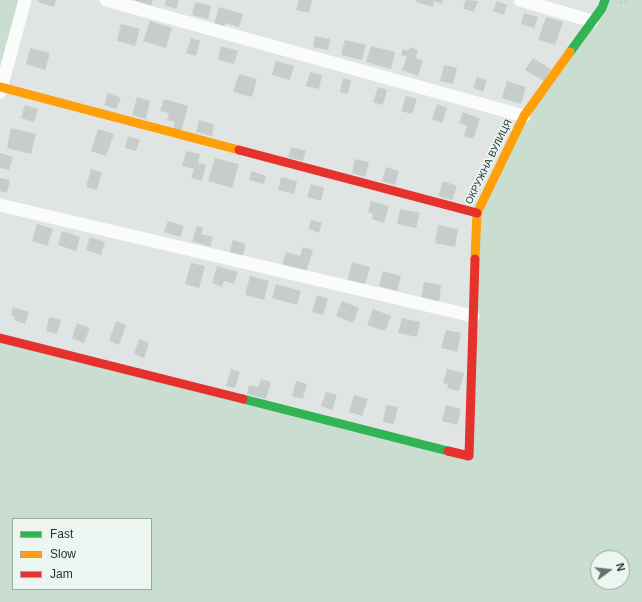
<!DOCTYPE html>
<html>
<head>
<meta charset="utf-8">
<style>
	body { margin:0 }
	#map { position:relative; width:642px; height:602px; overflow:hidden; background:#e0e5e3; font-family:Arial,sans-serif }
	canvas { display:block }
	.legend { position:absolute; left:12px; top:518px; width:140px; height:72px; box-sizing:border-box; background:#edf5f1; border:1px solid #9ba9a4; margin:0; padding:5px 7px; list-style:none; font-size:12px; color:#203730 }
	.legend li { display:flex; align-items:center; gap:8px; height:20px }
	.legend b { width:20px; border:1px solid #9ba9a4 }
	.north { position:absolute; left:590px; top:550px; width:40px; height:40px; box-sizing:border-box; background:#edf5f1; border:1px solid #9ba9a4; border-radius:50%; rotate:75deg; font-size:11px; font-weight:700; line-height:16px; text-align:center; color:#203730 }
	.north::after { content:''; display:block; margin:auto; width:14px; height:18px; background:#63746f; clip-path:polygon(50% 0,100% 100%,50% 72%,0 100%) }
</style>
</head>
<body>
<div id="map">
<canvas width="642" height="602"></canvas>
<ul class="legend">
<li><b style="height:5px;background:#30b455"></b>Fast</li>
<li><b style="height:5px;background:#ff9f0a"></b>Slow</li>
<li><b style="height:5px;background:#e5322d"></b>Jam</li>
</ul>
<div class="north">N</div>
</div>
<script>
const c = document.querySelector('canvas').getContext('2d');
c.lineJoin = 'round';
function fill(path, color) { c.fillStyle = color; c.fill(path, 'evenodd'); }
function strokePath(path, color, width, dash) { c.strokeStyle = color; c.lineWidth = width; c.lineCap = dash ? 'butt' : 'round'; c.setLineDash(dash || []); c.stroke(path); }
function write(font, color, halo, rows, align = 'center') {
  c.font = font + ' Arial,sans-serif'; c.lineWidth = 3.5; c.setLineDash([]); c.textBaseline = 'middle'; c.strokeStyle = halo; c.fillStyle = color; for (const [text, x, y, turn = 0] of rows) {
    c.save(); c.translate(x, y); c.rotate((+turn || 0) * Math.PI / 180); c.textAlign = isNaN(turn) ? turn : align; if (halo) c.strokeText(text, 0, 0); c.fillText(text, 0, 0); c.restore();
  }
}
fill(new Path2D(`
	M0,0h25l-25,92z
	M605,0h37v602h-642v-264l469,117 8,-242 47,-97zM13,519h138v70h-138zM598,558h24v24h-24z`), '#c9ded0');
fill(new Path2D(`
	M38,0h18l-2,7 -16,-5z
	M134,0h19l-2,6z
	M166,0h13l-3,9 -12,-4z
	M299,0h13l-3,13 -13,-3z
	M417,0h26l-1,4 -8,-3 -1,6 -17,-5z
	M466,0l12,1 -4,11 -11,-4z
	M497,1l10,4 -3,10 -11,-4z
	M195,2l16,4 -3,13 -16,-4z
	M219,7l24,7 -4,13 -14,-4 -1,5 -10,-3z
	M524,13l14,4 -4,11 -13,-4z
	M546,17l17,5 -8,23 -17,-5z
	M150,21l22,7 -6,20 -23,-7z
	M121,24l19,5 -5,17 -18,-5z
	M315,36l15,3 -2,11 -15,-3z
	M191,38l9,3 -4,15 -10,-3z
	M345,40l21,5 -4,15 -21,-5z
	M221,46l17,5 -4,13 -16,-4z
	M371,46l24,6 -4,17 -25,-7z
	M410,47l8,3 -3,8 8,3 -5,15 -16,-6 5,-13 -6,-2 2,-6 5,2z
	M30,48l20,5 -5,17 -19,-6z
	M533,58l18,11 -7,12 -19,-11z
	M276,61l18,5 -4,14 -18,-5z
	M444,65l13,3 -4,16 -13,-3z
	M310,72l12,3 -3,14 -13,-3z
	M239,74l18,5 -5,18 -19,-5z
	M477,77l10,3 -4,12 -10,-4z
	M343,78l8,2 -3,14 -8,-2z
	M507,81l19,6 -5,17 -19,-6z
	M378,87l9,3 -4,15 -10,-3z
	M108,93l13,5 -5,11 -12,-4z
	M406,96l11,3 -5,15 -11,-3z
	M137,97l13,4 -4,18 -14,-4z
	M164,99l24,7 -7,27 -8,-2 2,-9 -8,-2 2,-7 -9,-2z
	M437,104l10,4 -5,15 -10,-4z
	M25,105l13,4 -4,13 -13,-4z
	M463,112l17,7 -7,20 -9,-3 3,-10 -8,-3z
	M199,120l15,4 -2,12 -16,-4z
	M11,128l25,6 -5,20 -24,-6z
	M98,129l16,5 -8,22 -15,-5z
	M128,136l12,4 -4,11 -11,-3z
	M291,147l15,4 -3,10 -15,-4z
	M186,151l14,3 -2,9 8,2 -4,16 -11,-3 3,-9 -12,-3z
	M0,153l13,4 -4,13 -9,-2z
	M215,158l24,6 -7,24 -24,-7z
	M355,159l14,3 -4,15 -13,-4z
	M386,167l13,4 -4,14 -13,-4z
	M91,169l11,3 -5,18 -11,-3z
	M252,171l14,5 -2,8 -15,-4z
	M281,177l16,4 -3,13 -16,-4z
	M0,178l10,2 -3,13 -7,-2z
	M443,181l14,5 -5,14 -14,-4z
	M311,184l13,4 -3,13 -14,-4z
	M371,201l18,5 -5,17 -12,-4 1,-5 -5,-2z
	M400,209l20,4 -4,15 -19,-4z
	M311,220l11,3 -3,10 -11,-4z
	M168,221l16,5 -4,11 -16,-5z
	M37,224l16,5 -6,17 -15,-5z
	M438,225l20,4 -3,18 -20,-4z
	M197,226l6,2 -2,6 12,3 -3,10 -18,-6z
	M62,231l18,6 -4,14 -18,-6z
	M90,237l15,5 -4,13 -15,-5z
	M233,240l13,4 -4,15 -13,-4z
	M303,247l10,3 -7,22 -24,-7 4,-13 14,4z
	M352,262l18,5 -6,21 -17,-5z
	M191,263l14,3 -6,22 -14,-4z
	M217,266l21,6 -4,12 -10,-3 -2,6 -10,-4z
	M383,271l18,5 -4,15 -18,-5z
	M250,276l19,5 -5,19 -19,-5z
	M424,282l17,3 -2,17 -18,-3z
	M276,284l25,7 -4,14 -25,-7z
	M317,295l11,4 -5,16 -11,-3z
	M342,301l17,7 -6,15 -17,-7z
	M13,307l16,5 -4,12 -11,-4 1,-4 -4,-1z
	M373,309l18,7 -6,15 -18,-6z
	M49,317l12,3 -4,14 -11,-3z
	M402,318l18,4 -3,15 -19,-4z
	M116,321l10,4 -7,20 -10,-4z
	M77,323l13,5 -6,15 -12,-5z
	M446,330l15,3 -4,19 -16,-4z
	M139,339l10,4 -5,15 -10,-4z
	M231,369l9,3 -5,16 -9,-2z
	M447,369l17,4 -5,18 -12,-3 1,-4 -5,-1z
	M261,379l10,3 -5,17 -19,-5 2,-9 9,2z
	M296,381l11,3 -4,15 -11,-3z
	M326,392l11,3 -5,15 -11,-4z
	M354,395l14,4 -6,17 -13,-4z
	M386,405l12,2 -4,17 -11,-2z
	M446,405l15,4 -4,16 -15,-4z`), '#c7cdca');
strokePath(new Path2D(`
	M620,3l10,-3`), '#bfc6c5', 2.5, [2, 3]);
strokePath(new Path2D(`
	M106,0l418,116
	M520,0l72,21
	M0,92l25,-92
	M0,205l473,111`), '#fafbfb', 13);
strokePath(new Path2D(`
	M570,52l32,-44 3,-8
	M243,399l205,52`), '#30b455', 9);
strokePath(new Path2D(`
	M1,87l238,63
	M475,259l2,-46 47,-97 46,-64`), '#ff9f0a', 9);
strokePath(new Path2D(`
	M239,150l238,63
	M0,338l243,61
	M448,451l21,5 6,-197`), '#e5322d', 9);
write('10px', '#203730', '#edf5f1', [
	["ОКРУЖНА ВУЛИЦЯ",489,162,-64]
]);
</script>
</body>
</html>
